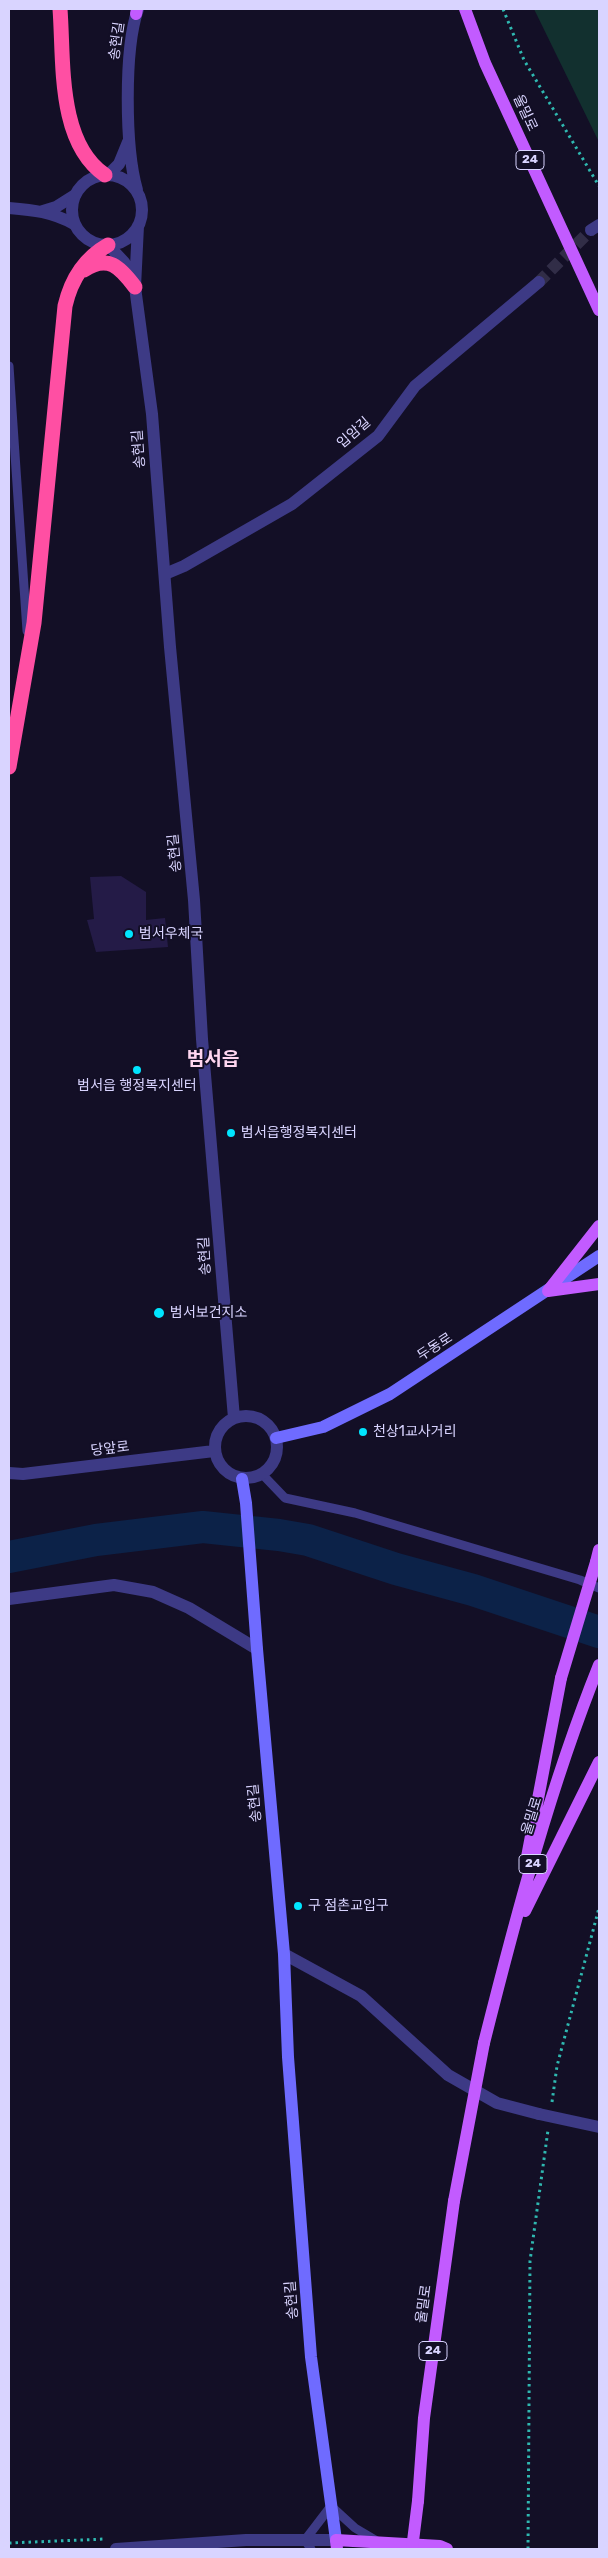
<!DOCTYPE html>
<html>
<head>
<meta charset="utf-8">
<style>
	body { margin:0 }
	#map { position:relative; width:608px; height:2558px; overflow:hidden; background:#130f26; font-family:Rubik,sans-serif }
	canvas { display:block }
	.frame { position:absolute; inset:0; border:10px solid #d9d4ff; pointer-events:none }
</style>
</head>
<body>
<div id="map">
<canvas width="608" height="2558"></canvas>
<div class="frame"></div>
</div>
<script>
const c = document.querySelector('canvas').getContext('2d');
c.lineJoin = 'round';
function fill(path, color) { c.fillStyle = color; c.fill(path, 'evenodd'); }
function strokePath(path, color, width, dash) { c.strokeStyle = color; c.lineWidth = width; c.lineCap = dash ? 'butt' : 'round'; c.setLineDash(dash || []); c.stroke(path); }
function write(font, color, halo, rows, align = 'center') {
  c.font = font + ' Rubik,"Noto Sans KR",sans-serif'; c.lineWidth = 4; c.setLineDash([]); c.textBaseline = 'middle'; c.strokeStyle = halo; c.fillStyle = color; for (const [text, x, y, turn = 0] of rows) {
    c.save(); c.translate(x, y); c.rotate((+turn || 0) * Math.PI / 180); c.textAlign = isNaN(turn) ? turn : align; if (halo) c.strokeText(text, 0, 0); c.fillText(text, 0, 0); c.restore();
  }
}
fill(new Path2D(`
	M534,9h65v133z`), '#12302f');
strokePath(new Path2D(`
	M9,1557l87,-17 107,-13 76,8 29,5 88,29 77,21 126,42`), '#0c2248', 32);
fill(new Path2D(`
	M121,876l25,16v28l19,-2 3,29 -72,5 -9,-32 7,-1 -4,-42z`), '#241b47');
strokePath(new Path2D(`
	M538,283l53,-53`), '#312d47', 12, [12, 6]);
strokePath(new Path2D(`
	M503,9l21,51 75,126
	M552,2102l5,-36 42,-158
	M9,2543l96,-4
	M528,2549l2,-288 18,-131`), '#2fb8b0', 3, [2.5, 4]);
strokePath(new Path2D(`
	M9,366l18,265
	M262,1474l23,24 70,15 225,67 19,8
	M311,2549l-6,-9 26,-34 24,22 22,13`), '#3d3a85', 9);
strokePath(new Path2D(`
	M9,208c25,2 43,4 65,16
	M43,211l13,-4 19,-12
	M591,230l8,-5
	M165,574l19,-8 108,-62 86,-68 37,-50 124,-104
	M9,1599l105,-14 39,7 36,16 68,41
	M284,1954l77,42 87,79 49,28 42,11`), '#3d3a85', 12);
strokePath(new Path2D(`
	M72 210a35 35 0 1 1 70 0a35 35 0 1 1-70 0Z
	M108,175l11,-11 9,-22
	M137,190c-12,-42 -13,-141 1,-181
	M138,226l-3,61 17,127 18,233 24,253 8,139 32,379
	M108,245l16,17 9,18
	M215 1447a31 31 0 1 1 62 0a31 31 0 1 1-62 0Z
	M9,1473l14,1 191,-23
	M116,2549l130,-9h90`), '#3d3a85', 12);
strokePath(new Path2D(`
	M276,1438l47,-11 67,-33 209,-138
	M242,1479l4,24 11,146 27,305 4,103 23,300 25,183`), '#6f6bff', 12);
strokePath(new Path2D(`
	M465,9l20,54 114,247
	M136,14l1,-5
	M548,1291l51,-65
	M548,1291l51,-7
	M596,1562l3,-12
	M526,1862l35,-184
	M525,1911l74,-149
	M484,2043c32,-127 66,-256 115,-378
	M418,2501l6,-83 30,-217
	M337,2549l-1,-9 104,6 7,3`), '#c25bff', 12);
strokePath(new Path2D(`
	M60,9c4,52 -3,133 45,166
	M84,270c24,-16 36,-3 51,17
	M9,767l25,-144 31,-317c6,-26 20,-48 43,-61`), '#ff4fa3', 15);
strokePath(new Path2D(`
	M539,2114l60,13`), '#3d3a85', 12);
strokePath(new Path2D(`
	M561,1678l35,-116
	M454,2201l30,-158
	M412,2549l6,-48`), '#c25bff', 12);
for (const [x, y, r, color] of [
	[129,934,5,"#00e5ff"],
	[137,1070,5,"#00e5ff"],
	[231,1133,5,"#00e5ff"],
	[159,1313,6,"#00e5ff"],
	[363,1432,5,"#00e5ff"],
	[298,1906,5,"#00e5ff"]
]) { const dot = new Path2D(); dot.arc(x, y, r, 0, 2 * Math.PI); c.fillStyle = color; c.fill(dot); strokePath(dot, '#130f26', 2); }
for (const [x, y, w] of [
	[530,160,28],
	[533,1864,28],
	[433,2351,28]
]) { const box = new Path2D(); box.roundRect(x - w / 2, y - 9.5, w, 19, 4); c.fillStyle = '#130f26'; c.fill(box); strokePath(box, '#d9d4ff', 1); }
write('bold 12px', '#d9d4ff', null, [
	["24",530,160],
	["24",533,1864],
	["24",433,2351]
]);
write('14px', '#d9d4ff', '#130f26', [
	["송현길",117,41,-82],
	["울밀로",525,113,65],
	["입암길",354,433,-41],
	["송현길",139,449,-94],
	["송현길",175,853,-95],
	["송현길",205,1256,-93],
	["두동로",435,1347,-33],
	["당앞로",110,1449,-7],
	["송현길",255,1803,-95],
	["울밀로",532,1816,-73],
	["송현길",292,2300,-94],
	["울밀로",424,2304,-82]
]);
write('14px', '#d9d4ff', '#130f26', [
	["범서우체국",139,934],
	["범서읍 행정복지센터",137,1086,"center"],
	["범서읍행정복지센터",241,1133],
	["범서보건지소",170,1313],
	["천상1교사거리",373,1432],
	["구 점촌교입구",308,1906]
], 'left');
write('bold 19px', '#ffd6f0', '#130f26', [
	["범서읍",213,1060]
]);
</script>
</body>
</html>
